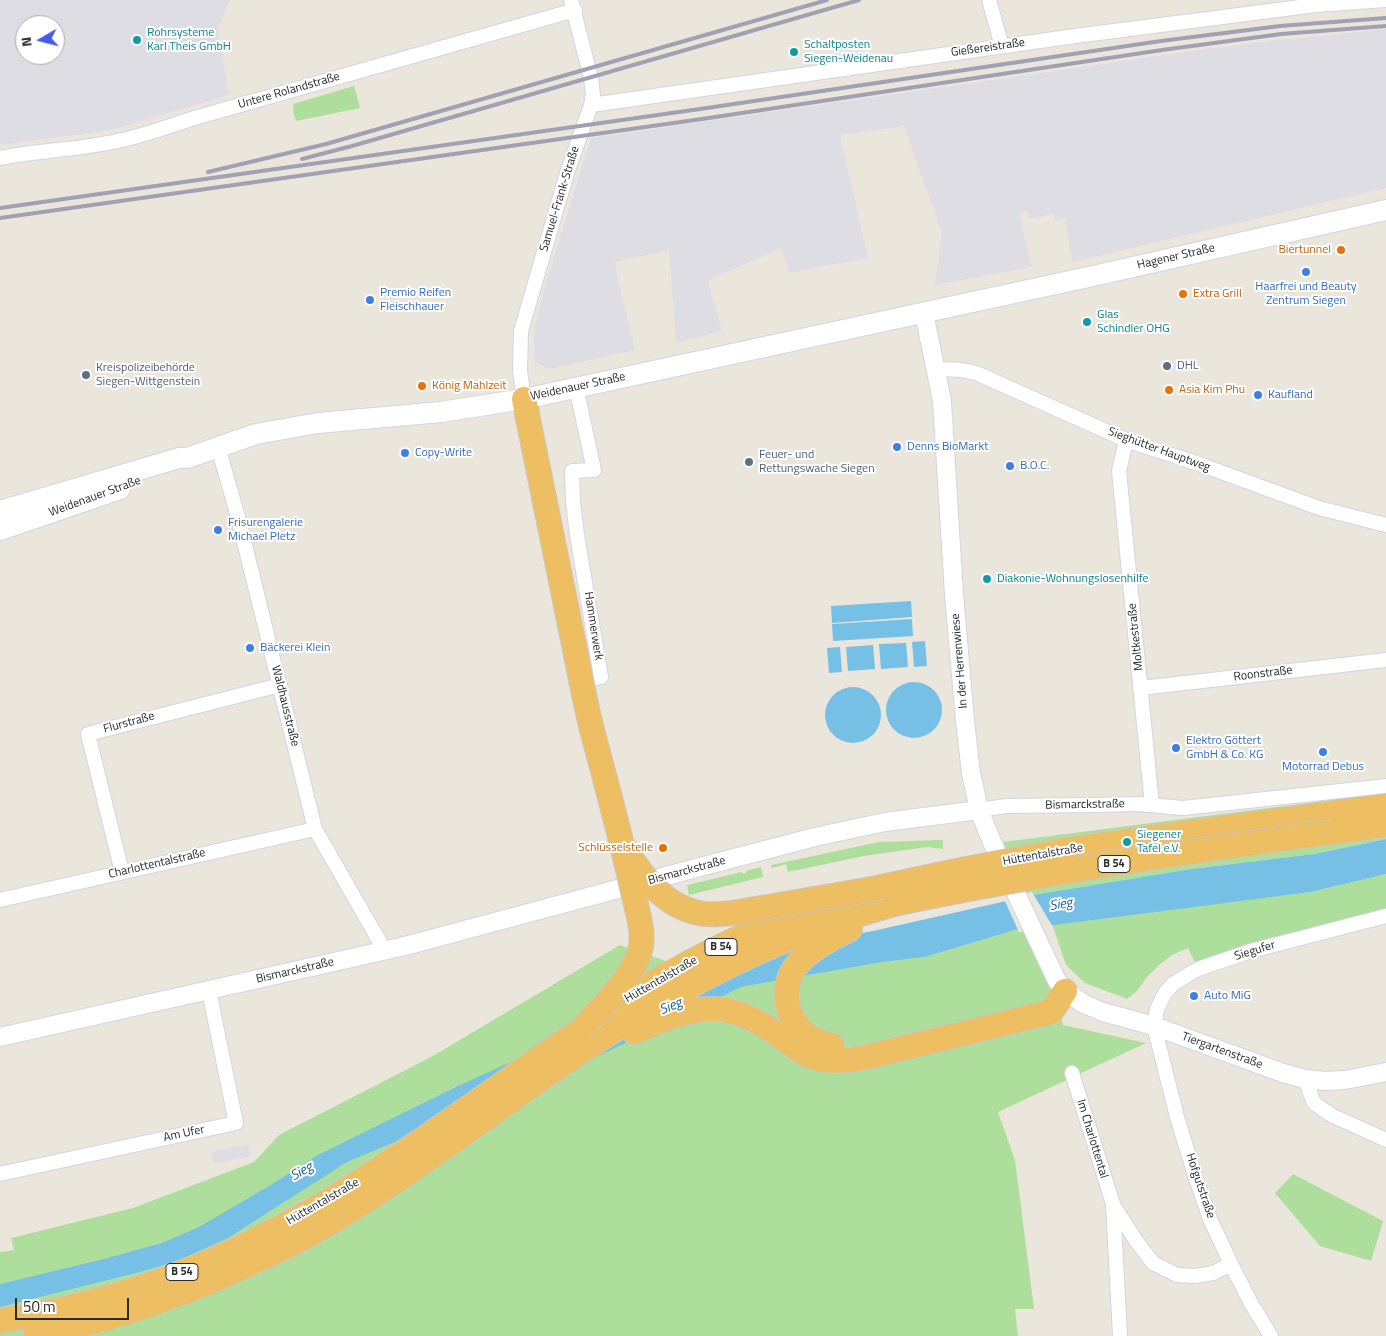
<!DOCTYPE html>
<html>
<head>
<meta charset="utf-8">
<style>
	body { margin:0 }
	#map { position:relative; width:1386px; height:1336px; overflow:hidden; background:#ebe6dc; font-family:"Titillium Web",sans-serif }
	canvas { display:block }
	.north { position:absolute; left:15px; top:15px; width:50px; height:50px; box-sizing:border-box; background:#fff; border:1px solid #aaa; border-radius:50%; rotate:262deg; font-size:14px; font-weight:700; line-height:20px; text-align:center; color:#2a2a2a }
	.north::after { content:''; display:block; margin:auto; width:18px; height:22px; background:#4759ed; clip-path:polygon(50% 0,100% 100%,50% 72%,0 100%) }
	.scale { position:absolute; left:15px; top:1298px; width:114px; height:22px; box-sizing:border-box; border:2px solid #2a2a2a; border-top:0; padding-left:6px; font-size:15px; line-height:18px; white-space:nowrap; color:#2a2a2a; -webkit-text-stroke:4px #fff; paint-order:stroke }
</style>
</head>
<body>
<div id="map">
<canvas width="1386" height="1336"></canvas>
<div class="north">N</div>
<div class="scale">50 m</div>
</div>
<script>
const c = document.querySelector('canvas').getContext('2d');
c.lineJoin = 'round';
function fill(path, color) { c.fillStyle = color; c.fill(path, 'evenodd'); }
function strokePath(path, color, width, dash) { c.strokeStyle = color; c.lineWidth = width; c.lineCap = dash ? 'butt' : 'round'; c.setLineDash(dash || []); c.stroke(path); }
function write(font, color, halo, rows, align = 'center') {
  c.font = font + ' "Titillium Web",sans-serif'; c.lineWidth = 4; c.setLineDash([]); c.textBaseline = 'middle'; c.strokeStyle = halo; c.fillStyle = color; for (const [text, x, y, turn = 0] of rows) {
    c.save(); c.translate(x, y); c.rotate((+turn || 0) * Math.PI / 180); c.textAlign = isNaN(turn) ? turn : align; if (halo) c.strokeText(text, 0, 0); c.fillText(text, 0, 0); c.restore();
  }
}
fill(new Path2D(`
	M0,0h230l-12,29 11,66 -117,35 -112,15zM25,25h30v30h-30z
	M1386,29v159l-314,74 -7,-44 -10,3 -2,-7 -23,5 -2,-8 -9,2 13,54 -97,18 7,-52 -38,-107 -64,9 28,123 -79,15 -8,-25 -73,32 14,51 -46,12 -7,-93 -55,12 21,88 -85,19 -16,-7v-31l11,-45 46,-148 172,-25 444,-64 72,-9z
	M248,1144l3,12 -37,8 -3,-12z`), '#dfdde4');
fill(new Path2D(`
	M354,86l6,22 -64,13 -2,-6 -1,-11z
	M1386,793v46l-72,15 -123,15 -158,26h-6l-24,-53z
	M943,840v9l-16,-2 -63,9 -76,16 -2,-8 -14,4 -1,-3 108,-23z
	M761,867l2,10 -74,18 -2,-10 55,-13 1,2 3,-1v-2z
	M1386,874v42l-188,53 -10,-21 -16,7 -13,10 -12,12 -10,14 -10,8 -42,-16 -19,-18 -14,-41 259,-32z
	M1042,926l21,99 83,18 -148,69 17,48 19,149h-19l3,27h-1018v-84l14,-2 -3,-12 122,-30 121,-46 25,-27 152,-78 189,-112 121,42 142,-25 42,-5 90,-27z
	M1293,1174l90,47 -12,40 -51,-15 -45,-53z`), '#aede9c');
fill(new Path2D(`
	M911,601l1,16 -80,6 -1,-17z
	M912,619l1,17 -80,5 -1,-17z
	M925,641l2,25 -13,1 -2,-25z
	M906,643l2,24 -27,2 -2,-25z
	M873,645l2,24 -27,2 -2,-24z
	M840,647l2,25 -13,1 -2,-25z
	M886 710a28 28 0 1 1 56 0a28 28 0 1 1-56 0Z
	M825 715a28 28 0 1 1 56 0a28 28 0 1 1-56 0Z
	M1386,839v35l-75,18 -296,38 -90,27 -42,5 -142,25 -157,76 -237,99 -119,76 -50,23 -42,12 -136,34v-23l104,-25 58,-16 37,-16 70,-41 49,-31 140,-69 156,-71 123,-60 136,-24 160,-36 158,-26 123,-15z`), '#76c0e6');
fill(new Path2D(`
	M1032,892l21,35 -34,5 -15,-33z`), '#ebe6dc');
const minor = new Path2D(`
	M989,0l13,46
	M591,105l484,-69 241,-31 70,-5
	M0,158c39,-8 79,-8 117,-17 28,-5 54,-16 81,-24l377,-107
	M936,370c15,-2 26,-1 40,3l150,67 76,25 117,43 67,17
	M524,399l-4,-28 1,-40 46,-158 24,-68 2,-10 -2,-17 -20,-78
	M1126,440l-7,31 33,334
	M218,447l20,70 77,312 70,122
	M576,682l25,-5 -24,-142 -4,-33 -1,-31 22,-1 -18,-83
	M1141,688l245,-28
	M979,810l27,-4 87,-1 45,-1 45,4 203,-22
	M122,872l-34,-138 192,-49
	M0,900l315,-71
	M1072,1073l41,131 7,132
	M1305,1079l9,24 17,12 55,25
	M0,1174l236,-51 -27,-132
	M1113,1205l24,37 16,21 24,12 18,1 18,-3 18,-9
	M1271,1336l-19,-31 -21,-41 -21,-45 -15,-43 -18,-59 -23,-91 3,-17 8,-16 8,-9 13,-8 12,-7 53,-18 135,-35`);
const tertiary = new Path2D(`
	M924,313l18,88 12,193 11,127 6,52 8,37 13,32 65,139 8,10 19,13 19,8 51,14 129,47 22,6 20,2 20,-1 41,-8
	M0,1037l405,-91 295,-79 115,-30 70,-15 94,-12`);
const secondary = new Path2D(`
	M0,511l179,-53h8l69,-24 62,-11 123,-11 83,-13 569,-123 293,-66
	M0,530l120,-41`);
const trunk = new Path2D(`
	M524,399l52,256
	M1332,832l54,-7
	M1066,850l164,-23 156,-21
	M634,1032c25,-10 53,-24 81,-23 26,1 48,15 69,30 8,6 16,13 26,17 17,7 35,5 53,2l188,-46 14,-21
	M832,1045c-37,-3 -59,-49 -36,-79 14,-17 35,-27 54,-37
	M0,1321c70,-11 138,-29 203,-57 59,-25 116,-56 170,-91 65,-43 128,-89 193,-133 34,-23 68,-46 103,-66 50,-29 104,-53 159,-71
	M35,1336c72,-15 141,-38 208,-69 25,-11 51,-23 75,-37 93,-54 177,-121 267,-181 72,-47 148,-90 229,-120 28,-10 56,-18 84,-26`);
strokePath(minor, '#d2d4e1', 16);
strokePath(tertiary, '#d2d4e1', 20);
strokePath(secondary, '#d2d4e1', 22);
strokePath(trunk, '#c8c8c8', 26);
strokePath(minor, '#fff', 14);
strokePath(tertiary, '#fff', 18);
strokePath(secondary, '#fff', 20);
strokePath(trunk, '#edbe62', 24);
strokePath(new Path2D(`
	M302,159l50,-13 507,-146
	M208,172l118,-28 501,-144
	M0,208l700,-99 461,-68 119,-15 106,-8
	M0,218l702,-99 460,-69 119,-16 105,-8`), '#a0a1b3', 4);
const trunkBridge = new Path2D(`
	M576,655c6,29 11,58 19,86 13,50 27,100 38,151 4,19 12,40 7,59 -7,27 -40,57 -59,79
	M624,847c19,31 42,62 81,67 9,1 18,0 27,-1l140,-24 84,-18 110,-21
	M898,903c144,-30 289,-52 434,-71`);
strokePath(trunkBridge, '#c8c8c8', 26, []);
strokePath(trunkBridge, '#edbe62', 24);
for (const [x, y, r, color] of [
	[137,40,5,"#0f9aa8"],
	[794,52,5,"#0f9aa8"],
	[1341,250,5,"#e8710a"],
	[1306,272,5,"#3f7fe0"],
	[1183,294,5,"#e8710a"],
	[370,300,5,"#3f7fe0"],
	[1087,322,5,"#0f9aa8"],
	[1167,366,5,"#5c6f8a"],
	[86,375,5,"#5c6f8a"],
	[422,386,5,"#e8710a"],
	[1169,390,5,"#e8710a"],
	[1258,395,5,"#3f7fe0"],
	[897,447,5,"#3f7fe0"],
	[405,453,5,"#3f7fe0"],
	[749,462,5,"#5c6f8a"],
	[1010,466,5,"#3f7fe0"],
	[218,530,5,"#3f7fe0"],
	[987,579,5,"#0f9aa8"],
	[250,648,5,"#3f7fe0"],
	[1176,748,5,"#3f7fe0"],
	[1323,752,5,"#3f7fe0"],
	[1127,842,5,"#0f9aa8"],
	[663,848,5,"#e8710a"],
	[1194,996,5,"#3f7fe0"]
]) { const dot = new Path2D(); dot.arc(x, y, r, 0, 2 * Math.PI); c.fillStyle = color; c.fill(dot); strokePath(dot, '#fff', 2); }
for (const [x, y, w] of [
	[1114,864,32],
	[721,947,32],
	[182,1272,32]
]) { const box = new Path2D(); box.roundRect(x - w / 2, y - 8.5, w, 17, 4); c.fillStyle = '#fff'; c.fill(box); strokePath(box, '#2a2a2a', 1); }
write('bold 11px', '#2a2a2a', null, [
	["B 54",1114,864],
	["B 54",721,947],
	["B 54",182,1272]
]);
write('12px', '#0d838f', '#fff', [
	["Rohrsysteme",147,33],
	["Karl Theis GmbH",147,47],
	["Schaltposten",804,45],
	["Siegen-Weidenau",804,59],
	["Glas",1097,315],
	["Schindler OHG",1097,329],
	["Diakonie-Wohnungslosenhilfe",997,579],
	["Siegener",1137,835],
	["Tafel e.V.",1137,849]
], 'left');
write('12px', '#2a2a2a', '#fff', [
	["Gießereistraße",988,48,-8],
	["Untere Rolandstraße",289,91,-16],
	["Samuel-Frank-Straße",560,199,-73],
	["Hagener Straße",1176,257,-13],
	["Weidenauer Straße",578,387,-12],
	["Sieghütter Hauptweg",1159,450,20],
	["Weidenauer Straße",95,497,-20],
	["Hammerwerk",593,626,81],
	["Moltkestraße",1136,637,-96],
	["In der Herrenwiese",960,661,-95],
	["Roonstraße",1263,674,-7],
	["Waldhausstraße",285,706,76],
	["Flurstraße",129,723,-15],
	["Bismarckstraße",1085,805,-1],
	["Hüttentalstraße",1043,855,-10],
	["Charlottentalstraße",157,864,-13],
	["Bismarckstraße",687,871,-15],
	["Siegufer",1255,951,-17],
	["Bismarckstraße",295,971,-13],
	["Hüttentalstraße",661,980,-30],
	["Tiergartenstraße",1222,1051,20],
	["Am Ufer",184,1134,-12],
	["Im Charlottental",1092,1139,73],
	["Hofgutstraße",1200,1186,71],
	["Hüttentalstraße",323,1202,-30]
]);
write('12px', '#c56008', '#fff', [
	["Biertunnel",1331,250,"right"],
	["Extra Grill",1193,294],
	["König Mahlzeit",432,386],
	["Asia Kim Phu",1179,390],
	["Schlüsselstelle",653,848,"right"]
], 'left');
write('12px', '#366cbe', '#fff', [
	["Haarfrei und Beauty",1306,287,"center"],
	["Zentrum Siegen",1306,301,"center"],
	["Premio Reifen",380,293],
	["Fleischhauer",380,307],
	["Kaufland",1268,395],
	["Denns BioMarkt",907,447],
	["Copy-Write",415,453],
	["B.O.C.",1020,466],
	["Frisurengalerie",228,523],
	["Michael Pletz",228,537],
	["Bäckerei Klein",260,648],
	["Elektro Göttert",1186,741],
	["GmbH & Co. KG",1186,755],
	["Motorrad Debus",1323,767,"center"],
	["Auto MiG",1204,996]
], 'left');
write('12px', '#4e5e75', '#fff', [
	["DHL",1177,366],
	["Kreispolizeibehörde",96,368],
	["Siegen-Wittgenstein",96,382],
	["Feuer- und",759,455],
	["Rettungswache Siegen",759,469]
], 'left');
write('italic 14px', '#165d91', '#fff', [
	["Sieg",1061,905,-9],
	["Sieg",671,1007,-23],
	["Sieg",302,1172,-30]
]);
</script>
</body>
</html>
